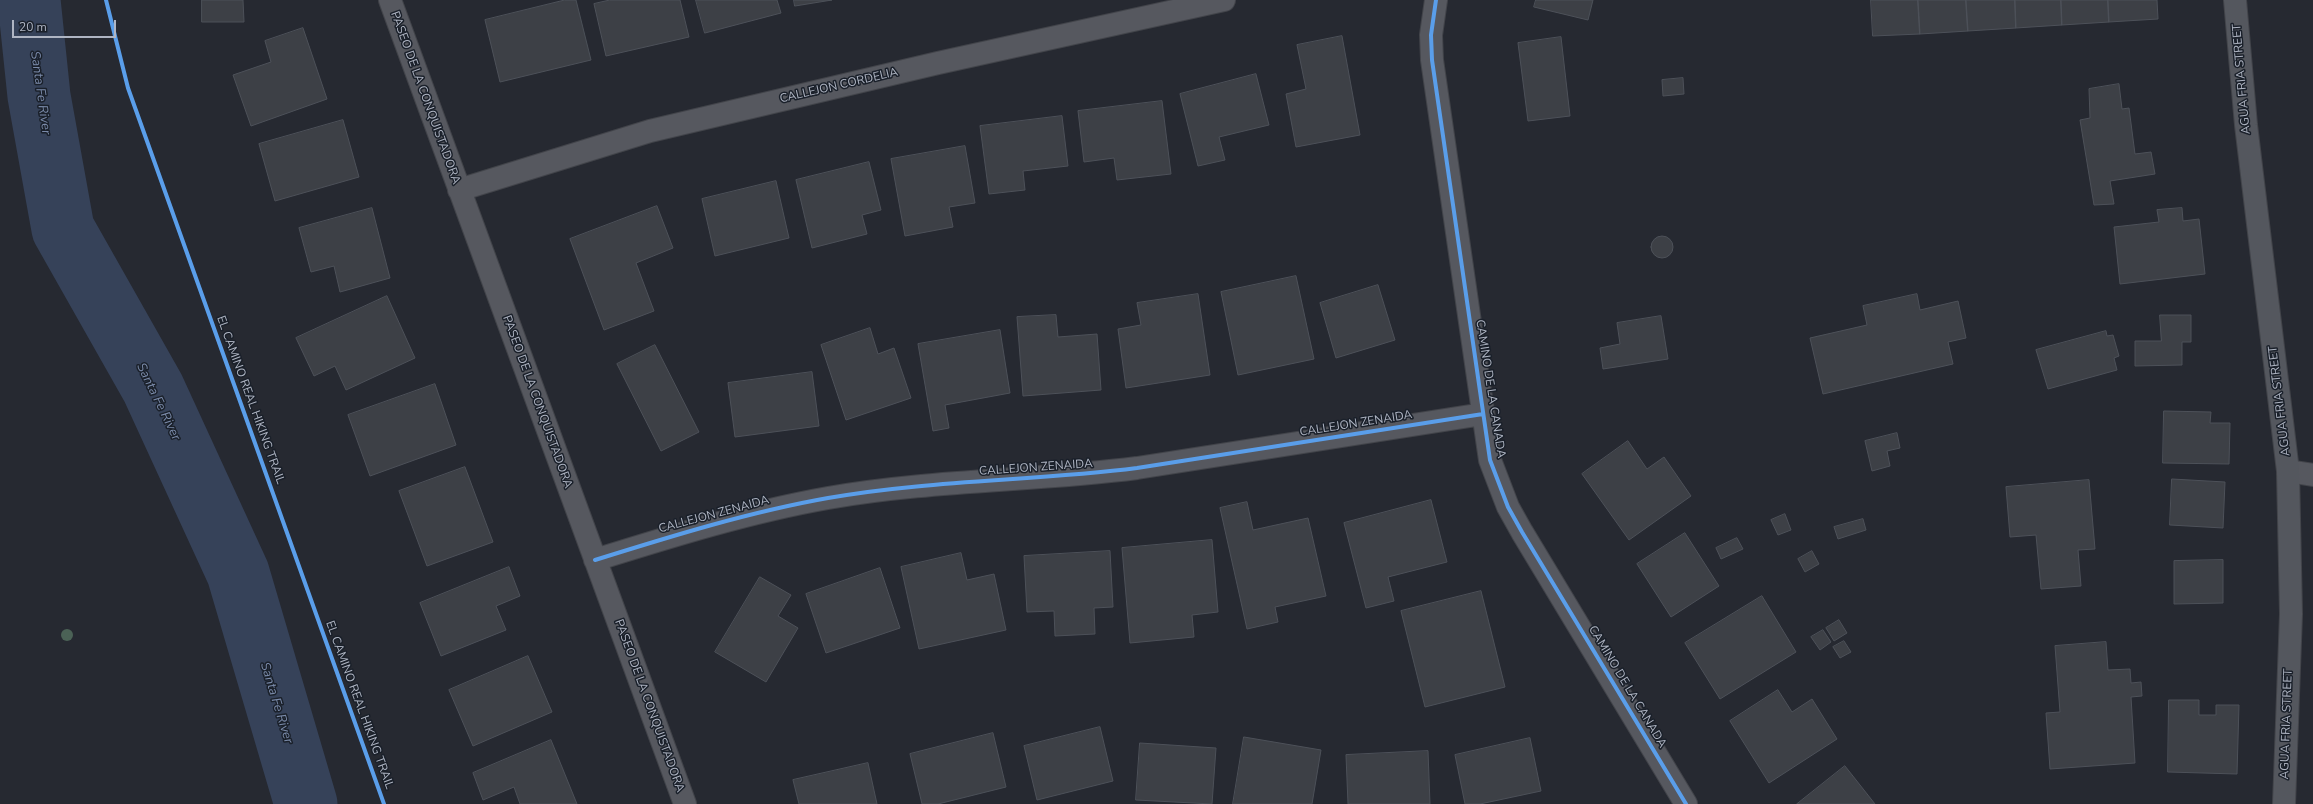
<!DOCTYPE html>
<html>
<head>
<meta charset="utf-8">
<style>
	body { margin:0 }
	#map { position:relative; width:2313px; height:804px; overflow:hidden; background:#262931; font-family:"Nunito Sans",sans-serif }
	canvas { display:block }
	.scale { position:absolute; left:12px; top:20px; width:104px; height:18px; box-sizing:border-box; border:2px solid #afb5c3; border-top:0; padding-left:5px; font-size:12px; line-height:14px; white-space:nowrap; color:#afb5c3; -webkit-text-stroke:3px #1a202a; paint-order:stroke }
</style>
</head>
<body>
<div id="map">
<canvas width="2313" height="804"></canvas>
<div class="scale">20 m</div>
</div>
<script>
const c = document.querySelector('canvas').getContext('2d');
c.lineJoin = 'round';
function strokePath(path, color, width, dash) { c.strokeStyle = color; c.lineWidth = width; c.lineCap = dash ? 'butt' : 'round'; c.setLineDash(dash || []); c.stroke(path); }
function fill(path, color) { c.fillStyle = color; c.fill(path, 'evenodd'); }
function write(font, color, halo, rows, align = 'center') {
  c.font = font + ' "Nunito Sans",sans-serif'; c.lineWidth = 3; c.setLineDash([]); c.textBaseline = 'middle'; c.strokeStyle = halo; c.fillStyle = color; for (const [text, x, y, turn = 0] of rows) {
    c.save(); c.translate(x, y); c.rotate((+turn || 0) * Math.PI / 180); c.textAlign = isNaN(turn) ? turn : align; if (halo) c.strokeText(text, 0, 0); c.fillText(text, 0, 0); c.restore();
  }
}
strokePath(new Path2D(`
	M29,0l10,96 24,133 90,159 85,185 68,231`), '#364259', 63);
const building = new Path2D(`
	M202,0h41l1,22h-42z
	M565,0h11l15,60 -91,22 -15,-62z
	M610,0h70l9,37 -83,19 -12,-52z
	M696,0h81l4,13 -76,20z
	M794,0h38l-37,6z
	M1536,0h57l-5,20 -54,-13z
	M1871,0h47l2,34 -47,2z
	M1918,0h48l2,31 -48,3z
	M1966,0h49l1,28 -48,3z
	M2015,0h46l1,25 -46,3z
	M2061,0h47l1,22 -47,3z
	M2108,0h49l1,19 -49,3z
	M303,28l24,71 -76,27 -18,-51 38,-13 -6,-21z
	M1342,36l18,99 -64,12 -10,-53 20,-5 -9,-44z
	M1561,37l9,79 -42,5 -10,-78z
	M1256,74l13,51 -50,12 6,23 -27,6 -18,-72z
	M1683,78l1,16 -21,2 -1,-16z
	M2119,84l3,25 7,-1 6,46 16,-2 4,22 -45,7 4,23 -20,1 -14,-85 10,-2 -1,-29z
	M1162,101l9,73 -54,6 -3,-22 -30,4 -6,-51z
	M1062,116l6,50 -45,5 2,19 -36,4 -9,-68z
	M343,120l16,57 -84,24 -16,-57z
	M965,146l10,57 -26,4 4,20 -48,9 -14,-77z
	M869,162l12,48 -19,5 5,19 -55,14 -16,-68z
	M776,181l13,57 -74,18 -13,-57z
	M657,206l16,42 -37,15 18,48 -50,19 -34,-91z
	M372,208l18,70 -50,14 -6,-26 -23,6 -12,-44z
	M2182,208l1,13 16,-2 6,55 -85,10 -6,-57 45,-5 -2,-12z
	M1651 247a11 11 0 1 1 22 0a11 11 0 1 1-22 0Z
	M1296,276l18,83 -76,16 -17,-83z
	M1378,285l17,55 -59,18 -16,-55z
	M1198,294l12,81 -84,13 -8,-59 23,-4 -4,-22z
	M1917,294l3,16 38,-9 8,37 -18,4 5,22 -130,30 -13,-56 57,-13 -4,-19z
	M387,296l28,62 -69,32 -11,-24 -21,10 -18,-38z
	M1056,315l2,22 39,-3 4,56 -78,6 -6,-79z
	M2160,315h31v27h-9v23l-47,1v-25h26z
	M1661,316l7,43 -65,10 -3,-21 20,-4 -3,-21z
	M870,328l8,26 16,-6 17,50 -65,22 -25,-75z
	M1000,330l10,63 -65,12 4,23 -16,3 -15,-87z
	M2106,331l1,5 6,-1 6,21 -5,2 3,12 -69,19 -12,-39z
	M655,345l44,87 -38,19 -44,-87z
	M812,372l7,54 -84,11 -7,-54z
	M435,384l21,61 -86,31 -22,-61z
	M2164,411l47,1 -1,11h20l-1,41 -66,-1z
	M1897,433l3,15 -13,3 3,15 -18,5 -7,-30z
	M1628,441l19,28 17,-12 27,39 -62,44 -47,-66z
	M465,467l28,75 -66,24 -28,-75z
	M2172,479l53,3 -2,46 -53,-3z
	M2089,480l6,69 -17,1 3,36 -40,3 -5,-54 -26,2 -4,-50z
	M1431,500l16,62 -59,15 6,24 -28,7 -22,-85z
	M1247,502l6,28 55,-12 18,78 -51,11 3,15 -31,7 -27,-121z
	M1785,514l6,16 -13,5 -7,-15z
	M1863,519l3,11 -28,9 -4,-12z
	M1685,533l34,53 -48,31 -34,-53z
	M1737,538l6,11 -22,10 -5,-11z
	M1212,540l6,72 -26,3 2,22 -64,6 -8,-95z
	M1110,551l3,56 -19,1 1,26 -40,2 -1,-25 -27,1 -3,-56z
	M1812,551l7,13 -14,8 -7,-13z
	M961,553l6,27 27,-6 12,56 -87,19 -18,-82z
	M2223,560v43l-49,1v-43z
	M509,567l11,29 -24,10 10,24 -65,26 -21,-53z
	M880,568l20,60 -74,25 -20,-59z
	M760,577l31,18 -13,21 20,12 -32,54 -51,-30z
	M1481,591l24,96 -80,20 -24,-96z
	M1762,596l34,56 -76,47 -35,-56z
	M1839,620l8,13 -13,8 -8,-13z
	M1823,630l8,12 -11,8 -9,-13z
	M1844,641l7,11 -11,6 -7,-11z
	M2106,642l2,28 22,-1 1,14 10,-1 1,14 -11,1 4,66 -85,6 -4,-56 14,-1 -5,-66z
	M528,656l24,56 -79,34 -24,-56z
	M1778,690l14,22 20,-13 25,40 -68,44 -39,-62z
	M2169,700h30v15h17v-10h23l-2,69 -69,-2z
	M1100,727l13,54 -76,19 -13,-54z
	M993,733l13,54 -68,17h-16l-12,-50z
	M1244,737l77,13 -9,54h-79z
	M1530,738l11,53 -61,13h-15l-10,-49z
	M551,740l26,64h-57l-6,-17 -31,13 -10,-27z
	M1140,743l76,5 -4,56 -76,-4z
	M1428,751l2,53h-82l-2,-49z
	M868,763l9,41h-78l-6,-24z
	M1845,766l30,38h-78z`);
fill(building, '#3d4046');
strokePath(building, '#4d5159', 1);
const street = new Path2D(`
	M390,0l295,804
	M1436,0l-5,35 1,25 58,400 18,47 14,25 164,272
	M459,190l191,-59 288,-68 286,-63
	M2288,471l25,4
	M595,560c77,-24 154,-48 233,-62 102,-18 207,-17 309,-30l346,-54`);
const secondary = new Path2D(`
	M2235,0l11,125 42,346 3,143 -7,190`);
strokePath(street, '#42444a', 24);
strokePath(secondary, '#42444a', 24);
strokePath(street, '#56585f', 22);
strokePath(secondary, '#54575e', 22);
strokePath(new Path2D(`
	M106,0l22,88 256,716
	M1436,0l-5,35 1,25 58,400 18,47 14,25 164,272
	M595,560c77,-24 154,-48 233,-62 102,-18 207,-17 309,-30l346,-54`), '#5a9eea', 4);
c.fillStyle = '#4b6256';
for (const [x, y] of [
	[67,635]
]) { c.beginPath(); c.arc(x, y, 6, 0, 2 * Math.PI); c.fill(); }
write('12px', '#afb5c3', '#1a202a', [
	["AGUA FRIA STREET",2242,79,-95],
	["CALLEJON CORDELIA",839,86,-13],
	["PASEO DE LA CONQUISTADORA",425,98,70],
	["CAMINO DE LA CANADA",1490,389,81],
	["EL CAMINO REAL HIKING TRAIL",250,400,70],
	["AGUA FRIA STREET",2280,401,-97],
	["PASEO DE LA CONQUISTADORA",537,402,70],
	["CALLEJON ZENAIDA",1356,424,-9],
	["CALLEJON ZENAIDA",1036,468,-4],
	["CALLEJON ZENAIDA",714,515,-15],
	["CAMINO DE LA CANADA",1627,687,59],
	["EL CAMINO REAL HIKING TRAIL",359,705,70],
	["PASEO DE LA CONQUISTADORA",649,706,70],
	["AGUA FRIA STREET",2287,724,-88]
]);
write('italic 13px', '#7a8aa9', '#1a202a', [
	["Santa Fe River",40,93,82],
	["Santa Fe River",158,402,64],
	["Santa Fe River",276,703,73]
]);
</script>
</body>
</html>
